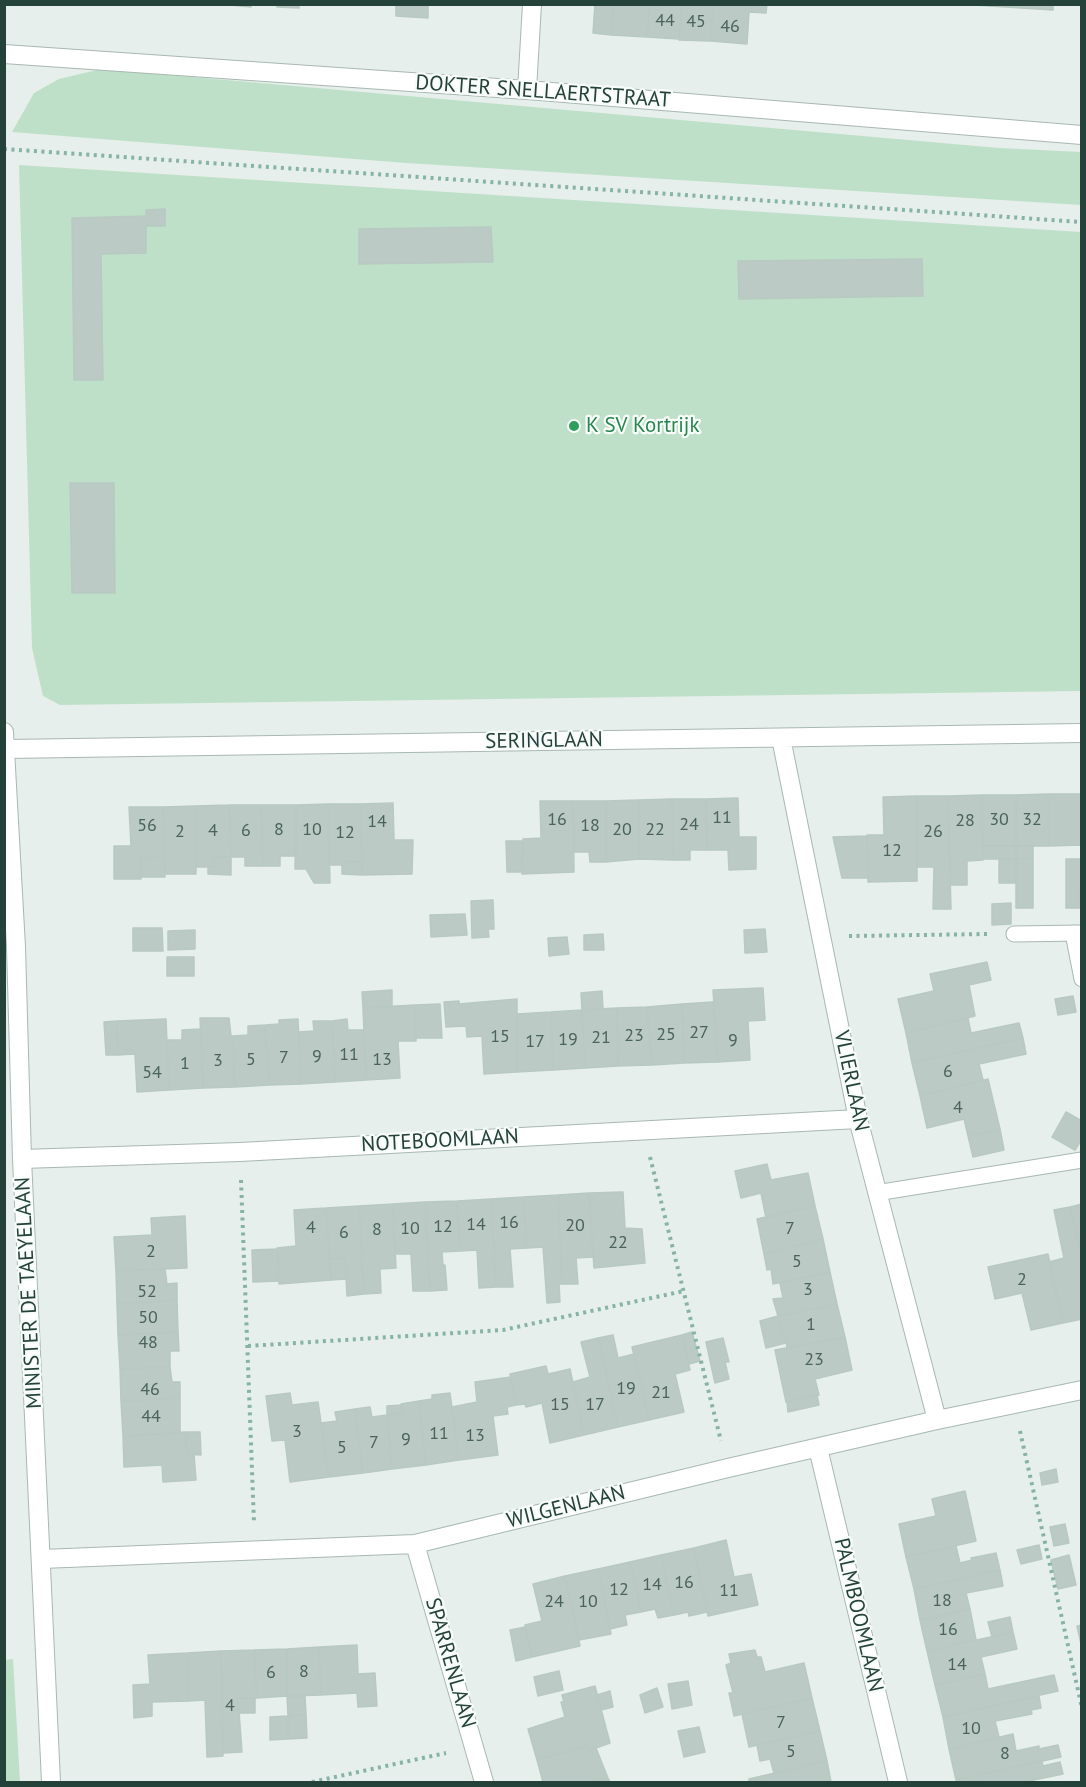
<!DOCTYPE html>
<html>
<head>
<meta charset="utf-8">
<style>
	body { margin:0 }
	#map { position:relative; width:1086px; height:1787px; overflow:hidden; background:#e6efeb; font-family:"PT Sans",sans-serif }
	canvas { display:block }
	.frame { position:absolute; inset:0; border:6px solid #24423a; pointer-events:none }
</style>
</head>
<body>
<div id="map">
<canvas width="1086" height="1787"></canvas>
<div class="frame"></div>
</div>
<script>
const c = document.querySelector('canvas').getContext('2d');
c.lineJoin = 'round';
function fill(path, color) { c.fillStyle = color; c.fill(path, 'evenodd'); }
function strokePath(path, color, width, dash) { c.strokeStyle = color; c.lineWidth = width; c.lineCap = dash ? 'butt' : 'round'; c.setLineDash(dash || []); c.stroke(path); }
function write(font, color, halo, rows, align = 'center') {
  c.font = font + ' "PT Sans",sans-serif'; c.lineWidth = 4.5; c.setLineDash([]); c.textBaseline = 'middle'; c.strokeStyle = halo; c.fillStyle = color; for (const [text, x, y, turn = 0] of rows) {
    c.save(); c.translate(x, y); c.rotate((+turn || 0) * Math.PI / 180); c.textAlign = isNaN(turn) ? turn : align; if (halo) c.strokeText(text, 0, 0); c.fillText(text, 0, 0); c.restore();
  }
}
fill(new Path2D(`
	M101,69l898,79 82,4v53l-675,-42 -394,-31 22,-39 25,-14z
	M19,165l1062,67v459l-1021,14 -17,-9 -11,-48z
	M13,1659l7,123h-15v-122z`), '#bfe0c8');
const building = new Path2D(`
	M219,4h32v3z
	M277,4h22v4l-22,-1z
	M396,4h32v14l-32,-2z
	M595,4h19l-3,31 -18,-2z
	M614,4h36l-3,33 -36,-2z
	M650,4h32l-3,35 -32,-2z
	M682,4h31l-2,37 -32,-1z
	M713,4h54l-1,9 -17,-1 -2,32 -36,-3z
	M958,4h95v6z
	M165,209v17h-19v27l-45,1 2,126h-29l-2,-162 74,-2v-6z
	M491,227l2,35 -134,2v-35z
	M922,259l1,37 -184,3 -1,-38z
	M70,483h44l1,110h-43z
	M1048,794l1,52h-33v-51z
	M1048,794h34l-1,51 -32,1z
	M982,795l1,65 -16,1v24h-17l-2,-89z
	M982,795h34v51h-33z
	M917,796v85l-49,1 -1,-47h17l-1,-38z
	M917,796h31l3,113h-18l1,-42h-17z
	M738,798l1,39h17v32l-27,1 -1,-20h-21l-1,-51z
	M672,799l1,61 -34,-1v-59z
	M672,799h34l1,51h-17v10h-17z
	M639,800v59l-33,3v-61z
	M540,801h33l1,71 -52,2 1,-35 18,-1z
	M573,801h33v61h-16l-1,-10h-15z
	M1082,801v107h-2l1,-63z
	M393,803l1,37h19l-1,34 -50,1 -2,-71z
	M328,804l2,79h-16l-8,-14h-11l1,-64z
	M328,804h32l2,58h-17v3h-16z
	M229,805l2,52h-17v10h-18v-61z
	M229,805h32l2,61h-18v-9h-14z
	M261,805h35v51h-16v10h-17z
	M196,806v68h-31l-2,-67z
	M129,807h34l1,50 -23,1v21h-27v-33h17z
	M867,836l1,42h-26l-9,-41z
	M506,841h17l-1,31h-15z
	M983,846h33v13h-33z
	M1016,846h17v12l-17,1z
	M164,857l1,20h-24v-19z
	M214,857h17v18l-23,-1v-7h6z
	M1033,858v50h-17v-49z
	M1016,859v24h-17v-23z
	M1066,859h15l-1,49h-14z
	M345,862h17v13l-20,-1v-9h3z
	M493,900l1,29h-6l1,8 -17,1 -1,-37z
	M1011,903v21l-19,1v-21z
	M465,914l2,21 -36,2 -1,-22z
	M133,928h29l1,23h-30z
	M765,929l2,23 -22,1 -1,-23z
	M195,930v19l-27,1v-19z
	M603,934l1,16h-20v-15z
	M567,937l2,17 -20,2 -1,-18z
	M167,957h27v19h-27z
	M987,962l4,18 -22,5 6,31 -69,17 -8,-34 36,-8 -4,-17z
	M763,988l2,32 -17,1 2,39 -32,2 -5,-72z
	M392,990v17l-29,1 -1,-16z
	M602,991l1,18 -21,1 -1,-17z
	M1073,996l3,16 -18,3 -3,-16z
	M517,999v73l-33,2 -2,-38 -15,1 -1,-11 -20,1 -2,-25 15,-1v3z
	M713,1002l5,60 -34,1 -2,-59z
	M440,1004l2,34h-26l-1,-33z
	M682,1004l2,59 -32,2 -5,-58z
	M415,1005l1,36h-18l2,37 -34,2 -3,-72z
	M647,1007l5,58 -34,1 -1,-58z
	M617,1008l1,58 -33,2 -3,-58z
	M582,1010l3,58 -32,2 -2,-58z
	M551,1012l2,58 -36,2v-58z
	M200,1018h29l2,18h2l2,51 -32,1z
	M968,1018l3,15 48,-10 4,15 -111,25 -6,-30z
	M166,1019l3,71 -32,2 -2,-38 -17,1 -1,-34z
	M298,1019l3,65 -31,1 -5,-60 14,-1v-4z
	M347,1019l1,11h16l2,50 -31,2 -3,-61z
	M117,1021l1,34h-12l-2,-33z
	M313,1021h19l3,61 -34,2 -2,-52 15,-1z
	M265,1025l5,60 -35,2 -2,-51 15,-1v-9z
	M201,1029l2,59 -34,2 -2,-50h15v-10z
	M1023,1038l3,16 -47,10 4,16 -63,16 -8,-33z
	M988,1079l12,50 -32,7 -4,-17 -37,9 -7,-32z
	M1066,1112l16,9v18l-7,11 -23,-13z
	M1000,1129l4,21 -31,7 -5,-21z
	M767,1164l4,16 37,-7 7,33 -49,12 -5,-25 -20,5 -6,-27z
	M623,1192l2,36 17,1 3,34 -51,5 -5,-75z
	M589,1193l4,64 -17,1 2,26h-16l-4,-89z
	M558,1195l4,89h-3l1,18 -13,1 -4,-56 -16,1 -4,-51z
	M523,1197l4,51 -17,1 3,38h-17l-5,-88z
	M491,1199l5,88 -17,1 -2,-38 -17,1 -3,-50z
	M457,1201l3,50 -18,1 1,14 2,-1 2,25 -17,1 -5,-89z
	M425,1202l5,89h-17l-2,-37h-16l-2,-50z
	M393,1204l3,64 -16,1 1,24 -17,1 -5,-88z
	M1082,1204v53l-12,-50z
	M359,1206l5,88 -17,2 -2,-38 -15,1 -4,-51z
	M815,1206l8,33 -59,15 -7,-35z
	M1070,1207l12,50v62l-19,4 -14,-61 15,-4 -10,-48z
	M326,1208l5,72 -52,4 -2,-36 19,-2 -2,-36z
	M185,1216l2,52 -71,3 -2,-34 38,-2 -1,-17z
	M823,1239l7,33 -57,12 -2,-15 -4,1 -3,-16z
	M277,1249l2,32 -26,1 -1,-32z
	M1048,1254l15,69 -32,7 -9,-37 -27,6 -7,-32z
	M345,1258l1,21 -15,1 -1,-21z
	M165,1269l2,15 10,-1v17l-60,4 -1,-33z
	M830,1272l7,32 -59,12 -5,-17 10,-1 -3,-15z
	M177,1300l1,32 -60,3 -1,-31z
	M837,1304l8,33 -58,11 -2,-15 -3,1 -4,-18z
	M778,1316l4,18 3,-1 1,10 -20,5 -6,-27z
	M178,1332l1,19h-9v16l-50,2 -2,-34z
	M692,1332l8,29 -11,3 -7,-29z
	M613,1335l5,23 16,-4 15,66 -31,7 -20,-89z
	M682,1335l8,35 -15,4 9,38 -35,8 -17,-73z
	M845,1337l7,33 -37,9 4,16 -33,7 -11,-52z
	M598,1338l20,89 -34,8 -11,-53 17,-5 -9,-35z
	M723,1338l6,24h-4l4,17 -14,4 -9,-41z
	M546,1366l2,8 22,-5 14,66 -34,8 -8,-40 -16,4 -1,-3 -9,1 -6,-31z
	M170,1367l2,15h8v16l-59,3 -1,-32z
	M511,1377l5,28 -9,2 1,7 -15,2 5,39 -39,5 -7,-53 25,-5 -2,-20z
	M290,1393l2,12 26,-3 11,75 -39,5 -5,-42 -13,1 -6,-45z
	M450,1393l9,67 -33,5 -7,-64 13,-2v-4z
	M817,1395l2,10 -31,7 -1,-10z
	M180,1398v35l-57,3 -2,-35z
	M419,1401l7,64 -34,4 -5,-54 16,-2 -2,-9z
	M401,1405l2,8 -16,2v-9z
	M370,1407l2,10 15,-2 5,54 -29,4 -8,-64z
	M355,1409l8,64 -34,4 -8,-54 16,-2 -2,-9z
	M186,1432l1,22h7l2,26 -33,2 -1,-17 -38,2 -1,-31z
	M186,1432h14l1,23 -14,-1z
	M1056,1469l2,13 -16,3 -2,-12z
	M965,1491l11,50 -70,16 -7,-33 37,-8 -4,-17z
	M1065,1524l4,19 -15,3 -4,-19z
	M726,1540l8,37 17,-3 7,31 -50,11 -14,-68z
	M1039,1545l3,14 -21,5 -4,-14z
	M956,1546l4,17 12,-3 -1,-2 25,-5 4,17 -86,19 -8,-32z
	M694,1548l13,64 -18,4 -1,-4 -14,3 -13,-60z
	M661,1555l13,60 -16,3 -3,-9 -14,3 -11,-50z
	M1069,1555l7,30 -18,4 -7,-29z
	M630,1562l11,50 -16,3 2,10 -17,4 -12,-60z
	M598,1569l13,65 -32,6 -14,-64z
	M1000,1570l3,16 -37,7 4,16 -50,11 -6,-31z
	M565,1576l15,70 -48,11 -7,-32 17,-4 -9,-37z
	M970,1609l6,31 -49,11 -7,-31z
	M1010,1617l3,15 -21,5 -4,-15z
	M1082,1625v19h-1l-4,-18z
	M525,1627l7,30 -16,4 -6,-31z
	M1013,1632l4,17 -36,8 4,17 -50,11 -8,-34z
	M357,1645l1,29 17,-1 2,33 -19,1 -1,-14 -36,2 -2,-48z
	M319,1647l2,48 -34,1v-47z
	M287,1649v47l-30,2 -3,-48z
	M254,1650l3,48h-19l4,54 -19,1 -2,-102z
	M755,1650l2,7h4l4,15 39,-9 8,35 -78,18 -5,-23h4l-7,-28 5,-2 -2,-9z
	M221,1651l2,105 -16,1 -2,-57 -16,1 -2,-48z
	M187,1653l2,48 -37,1v14l-18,2 -1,-33 17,-1 -2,-29z
	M559,1671l4,19 -25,6 -4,-19z
	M985,1674l3,15 66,-14 4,16 -115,26 -8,-32z
	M688,1681l4,24 -20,4 -4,-25z
	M595,1686l15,57 -20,7 -1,-5 -52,15 -9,-31 37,-12 -4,-15h3l-2,-7z
	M657,1688l6,19 -18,6 -5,-18z
	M610,1691l3,16 -12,3 -4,-15z
	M287,1696h18l1,19 -18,1z
	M1039,1696l2,12 -10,2 1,4 -37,7 4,16 -50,12 -6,-32z
	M238,1698h17v15h-17z
	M812,1698l8,33 -71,16 -7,-33z
	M306,1715l1,23 -19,1v-23z
	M288,1716v23l-18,1v-23z
	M699,1727l6,25 -21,5 -6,-26z
	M820,1731l7,30 -53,12 -4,-14 -10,2 -3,-16z
	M1013,1734l3,17 23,-5v3l19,-4 3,12 -105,23 -7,-31z
	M589,1745l1,5 6,-2 12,30 -17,4h-48l-6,-22z
	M827,1761l4,21h-82v-3z
	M1042,1761l1,5 17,-4 3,12 -39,8h-67l-1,-2z
	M608,1778l2,4h-19z`);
fill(building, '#bbcac4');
strokePath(building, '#b8c9c2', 1.5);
const lane = new Path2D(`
	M1073,933l9,46
	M1014,934l68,-1
	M876,1193l206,-33`);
const street = new Path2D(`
	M4,54l523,36 555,45
	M527,90l5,-86
	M4,732l12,215 6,212 29,623
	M781,738l77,381 79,301
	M6,749l1076,-16
	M22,1159l218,-7 618,-33
	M818,1448l80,334
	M415,1544l69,238
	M42,1559l373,-15 313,-76 209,-48 145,-30`);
strokePath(lane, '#a8b8b2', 17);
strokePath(street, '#a8b8b2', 20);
strokePath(new Path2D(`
	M4,149l1078,73
	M849,936l139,-2
	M650,1157l71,284
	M241,1180l13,343
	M248,1346l255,-16 181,-39
	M1020,1431l62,277
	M312,1782l134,-29`), '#86b3a5', 4, [3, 4.5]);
strokePath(lane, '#fff', 15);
strokePath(street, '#fff', 18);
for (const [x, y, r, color] of [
	[574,426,6,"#2e9e5b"]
]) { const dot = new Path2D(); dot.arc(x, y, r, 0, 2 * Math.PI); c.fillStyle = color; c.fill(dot); strokePath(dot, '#f7fbf9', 2); }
write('18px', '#4a645c', null, [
	["44",665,21],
	["45",696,22],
	["46",730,27],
	["11",722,818],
	["16",557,820],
	["30",999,820],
	["32",1032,820],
	["28",965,821],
	["14",377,822],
	["24",689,825],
	["56",147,826],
	["18",590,826],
	["8",279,830],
	["10",312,830],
	["20",622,830],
	["22",655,830],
	["4",213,831],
	["6",246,831],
	["2",180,832],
	["26",933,832],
	["12",345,833],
	["12",892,851],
	["27",699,1033],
	["25",666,1035],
	["23",634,1036],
	["15",500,1037],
	["21",601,1038],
	["19",568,1040],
	["9",733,1041],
	["17",535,1042],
	["11",349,1055],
	["9",317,1057],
	["7",284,1058],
	["5",251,1060],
	["13",382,1060],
	["3",218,1061],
	["1",185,1064],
	["6",948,1072],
	["54",152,1073],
	["4",958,1108],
	["16",509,1223],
	["14",476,1225],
	["20",575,1226],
	["12",443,1227],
	["4",311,1228],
	["10",410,1229],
	["7",790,1229],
	["8",377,1230],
	["6",344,1233],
	["22",618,1243],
	["2",151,1252],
	["5",797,1262],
	["2",1022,1280],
	["3",808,1290],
	["52",147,1292],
	["50",148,1318],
	["1",811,1325],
	["48",148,1343],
	["23",814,1360],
	["19",626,1389],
	["46",150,1390],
	["21",661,1393],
	["15",560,1405],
	["17",595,1405],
	["44",151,1417],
	["3",297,1432],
	["11",439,1434],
	["13",475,1436],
	["9",406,1440],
	["7",374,1443],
	["5",342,1448],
	["16",684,1583],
	["14",652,1585],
	["12",619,1590],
	["11",729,1591],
	["18",942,1601],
	["24",554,1602],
	["10",588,1602],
	["16",948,1630],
	["14",957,1665],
	["8",304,1672],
	["6",271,1673],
	["4",230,1706],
	["7",781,1723],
	["10",971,1729],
	["5",791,1752],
	["8",1005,1754]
]);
write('21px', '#24423a', '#f7fbf9', [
	["DOKTER SNELLAERTSTRAAT",543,92,4],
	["SERINGLAAN",544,741,-1],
	["VLIERLAAN",851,1081,78],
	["NOTEBOOMLAAN",440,1141,-3],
	["MINISTER DE TAEYELAAN",29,1293,-93],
	["WILGENLAAN",566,1507,-14],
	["PALMBOOMLAAN",858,1615,77],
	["SPARRENLAAN",450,1663,74]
]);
write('21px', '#27864d', '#f7fbf9', [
	["K SV Kortrijk",586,426]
], 'left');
</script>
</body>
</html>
